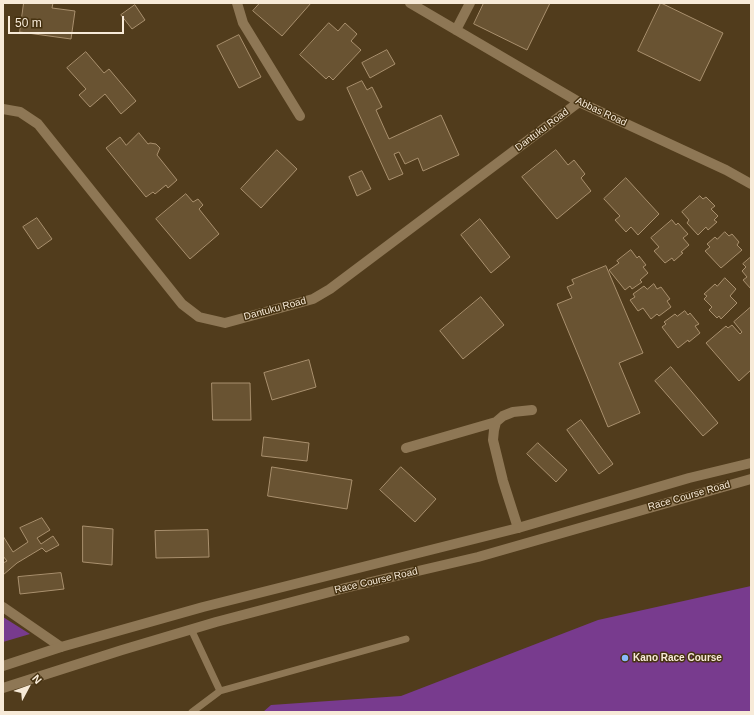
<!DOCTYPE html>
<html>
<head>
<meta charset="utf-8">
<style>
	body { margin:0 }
	#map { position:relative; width:754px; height:715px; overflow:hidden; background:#513c1c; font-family:Arial,sans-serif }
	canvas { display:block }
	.frame { position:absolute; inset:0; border:4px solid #f7ead8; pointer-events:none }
	.north { position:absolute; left:8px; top:667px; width:40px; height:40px; -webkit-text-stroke:3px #463211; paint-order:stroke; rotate:49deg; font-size:11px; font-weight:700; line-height:16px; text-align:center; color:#f7ead8 }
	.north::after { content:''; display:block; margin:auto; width:14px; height:18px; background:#f7ead8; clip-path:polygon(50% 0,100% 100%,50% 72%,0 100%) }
	.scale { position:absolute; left:8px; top:16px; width:116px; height:18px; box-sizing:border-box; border:2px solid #f7ead8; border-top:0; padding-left:5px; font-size:12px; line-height:14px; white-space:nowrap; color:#f7ead8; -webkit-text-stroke:3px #463211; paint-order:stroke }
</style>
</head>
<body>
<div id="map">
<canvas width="754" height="715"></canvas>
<div class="frame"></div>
<div class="north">N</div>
<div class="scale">50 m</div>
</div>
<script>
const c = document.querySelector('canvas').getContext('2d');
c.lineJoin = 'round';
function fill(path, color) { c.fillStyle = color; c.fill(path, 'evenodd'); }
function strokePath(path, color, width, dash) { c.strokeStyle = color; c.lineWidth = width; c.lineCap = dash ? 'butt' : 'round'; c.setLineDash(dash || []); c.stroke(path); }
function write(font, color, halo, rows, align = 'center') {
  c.font = font + ' Arial,sans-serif'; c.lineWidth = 3; c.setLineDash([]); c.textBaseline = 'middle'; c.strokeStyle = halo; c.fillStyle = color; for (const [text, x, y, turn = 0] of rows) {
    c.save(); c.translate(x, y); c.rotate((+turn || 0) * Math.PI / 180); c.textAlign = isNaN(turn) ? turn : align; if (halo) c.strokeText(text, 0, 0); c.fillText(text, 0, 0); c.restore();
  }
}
fill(new Path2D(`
	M751,586v126h-488l8,-7 130,-9 197,-76z
	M3,617l27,17 -27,8z`), '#783b8e');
const building = new Path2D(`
	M24,3h29l-1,5 23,3 -4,28 -51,-7z
	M260,3h51l-29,33 -29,-25z
	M484,3h66l-23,47 -53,-26z
	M661,3l62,30 -23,48 -62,-30z
	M135,5l10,15 -13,9 -11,-14z
	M329,23l9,8 7,-8 12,11 -6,7 10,9 -28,30 -4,-4 -3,3 -26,-24z
	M239,35l22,42 -22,11 -22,-42z
	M387,50l8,14 -25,14 -8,-15z
	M86,52l18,21 5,-4 27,32 -15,13 -16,-20 -15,13 -11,-12 7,-6 -19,-21z
	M362,81l5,9 5,-3 10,20 -6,3 13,29 52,-24 18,40 -36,16 -5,-13 -13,6 -6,-12 -5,2 9,20 -14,6 -42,-92z
	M139,133l9,11 2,-1 6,1 4,4 -3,7 20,25 -9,8 -2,-3 -11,9 -2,-2 -7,5 -40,-49 14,-11 6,8z
	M277,150l20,19 -36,39 -20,-19z
	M556,150l12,15 6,-5 11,14 -4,4 10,13 -34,28 -35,-42z
	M362,171l9,18 -14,7 -8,-19z
	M626,178l33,36 -21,21 -7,-8 -5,5 -11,-12 5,-4 -16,-17z
	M186,194l7,8 5,-3 5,6 -4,4 20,25 -29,25 -34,-40z
	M700,196l3,3 3,-2 9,9 -4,3 7,7 -4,4 3,2 -9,8 -2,-3 -8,8 -11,-12 2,-3 -7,-8z
	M37,218l15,21 -14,10 -15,-22z
	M480,219l30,38 -19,16 -30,-38z
	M672,220l4,5 2,-2 10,11 -5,4 6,7 -8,7 2,1 -9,8 -2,-3 -7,5 -11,-12 5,-4 -8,-9z
	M725,232l4,4 3,-2 7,8 -2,3 5,5 -21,18 -16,-17 5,-4 -3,-3 8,-7 2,2z
	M631,250l6,8 2,-2 7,9 -3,2 5,6 -8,7 2,2 -10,7 -2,-3 -5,4 -16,-20 10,-7 -2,-2z
	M751,257v32l-8,-9 4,-3 -5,-6 4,-4 -3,-3z
	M606,266l37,87 -24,10 21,50 -32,14 -51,-123 15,-6 -5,-11 7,-3 -2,-4z
	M725,278l11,11 -6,7 7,7 -16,16 -2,-3 -2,2 -8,-8 3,-3 -8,-8 3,-3 -3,-2 11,-10 2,2z
	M654,284l3,5 4,-2 9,12 -3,2 4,6 -12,9 -2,-2 -6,5 -8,-11 -5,3 -8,-11 5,-3 -2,-3 11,-8 3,3z
	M481,297l23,28 -41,34 -23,-28z
	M751,307v63l-12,11 -33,-38 20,-17 2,2 4,-3 8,9 2,-2 -8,-10z
	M685,311l3,4 2,-2 9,11 -4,2 5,7 -11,9 -1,-2 -10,8 -16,-21 4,-3 -2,-2 11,-8 2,2z
	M309,360l7,27 -44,13 -8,-27z
	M671,367l47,56 -15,13 -48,-55z
	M212,383h38l1,37h-38z
	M581,420l32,44 -14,10 -32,-44z
	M264,437l45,6 -2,18 -45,-5z
	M538,443l29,27 -11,12 -29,-28z
	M272,467l80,13 -5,29 -79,-13z
	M401,467l35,32 -21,23 -35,-32z
	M42,518l8,12 -13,8 4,6 12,-8 6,9 -13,7 -4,-4 -25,15 -14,12v-12l4,-2 -4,-5v-20l10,16 15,-10 -8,-14z
	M83,526l30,3 -1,36 -29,-3z
	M208,530l1,27 -53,1 -1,-27z
	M61,573l3,16 -44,5 -2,-17z`);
fill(building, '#695332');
strokePath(building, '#a9906e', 1);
strokePath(new Path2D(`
	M191,629l29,62 186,-52
	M192,712l28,-21`), '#8e7755', 7);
strokePath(new Path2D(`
	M237,3l6,20 57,93
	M410,3l169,99 147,68 25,14
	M456,30l14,-27
	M3,109l17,3 18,12 144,180 17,13 26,6 88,-24 17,-10 249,-187
	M406,448l90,-26
	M518,528l-15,-47 -10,-41 1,-10 2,-8 7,-6 10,-4 19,-2
	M3,607l58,40`), '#8e7755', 10);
strokePath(new Path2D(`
	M3,666l58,-19 142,-40 315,-79 171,-50 62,-15
	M3,688l119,-38 94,-28 129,-34 133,-31 273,-78`), '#8e7755', 10);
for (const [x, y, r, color] of [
	[625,658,4,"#8abafc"]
]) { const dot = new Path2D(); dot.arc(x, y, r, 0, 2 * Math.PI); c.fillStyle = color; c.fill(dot); strokePath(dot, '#463211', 1.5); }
write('10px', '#f7ead8', '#463211', [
	["Abbas Road",601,112,25],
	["Dantuku Road",542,130,-37],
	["Dantuku Road",275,309,-15],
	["Race Course Road",689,496,-16],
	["Race Course Road",376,581,-13]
]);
write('bold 10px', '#f7ead8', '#463211', [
	["Kano Race Course",633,658]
], 'left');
</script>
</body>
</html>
